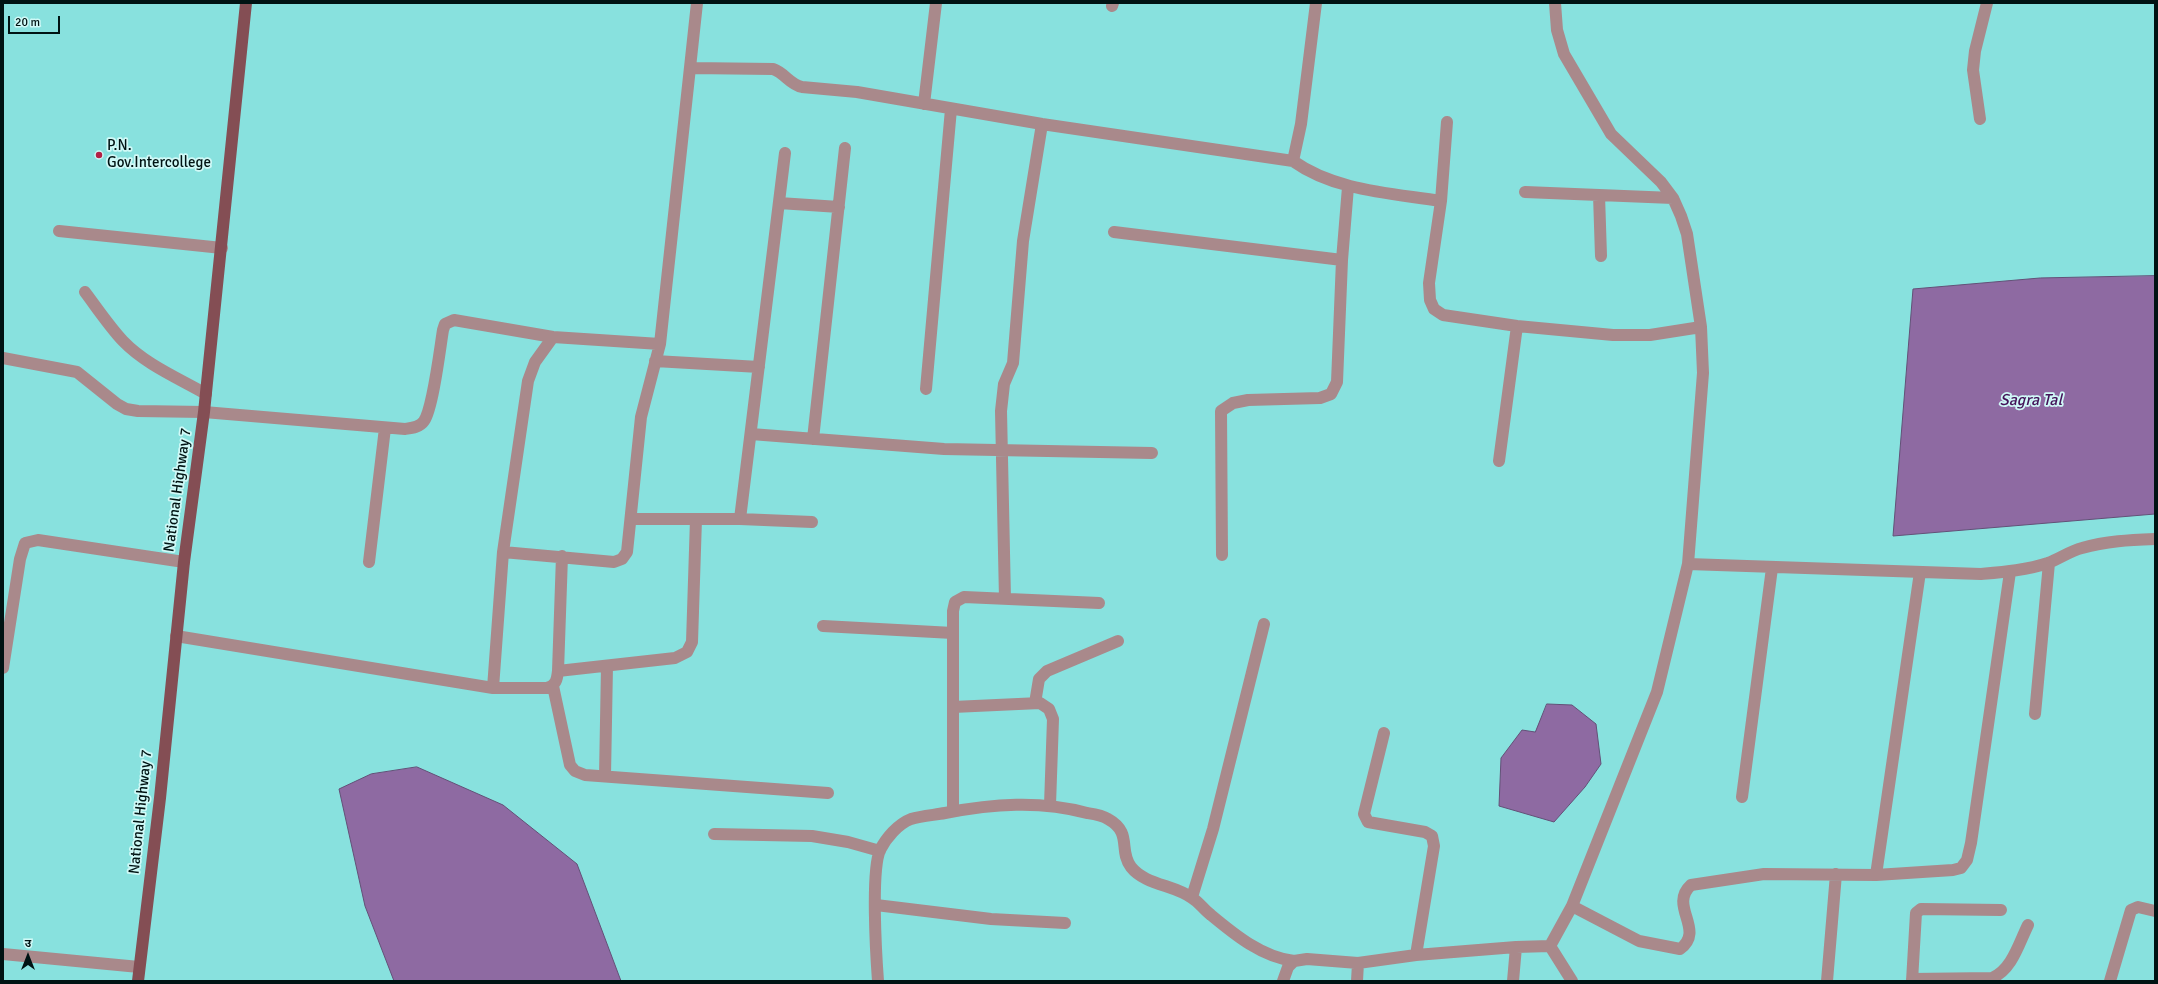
<!DOCTYPE html>
<html>
<head>
<meta charset="utf-8">
<style>
	body { margin:0 }
	#map { position:relative; width:2158px; height:984px; overflow:hidden; background:#88e1de; font-family:Signika,"Noto Sans Devanagari",sans-serif }
	canvas { display:block }
	.frame { position:absolute; inset:0; border:4px solid #001313; pointer-events:none }
	.north { position:absolute; left:8px; top:936px; width:40px; height:40px; -webkit-text-stroke:3px #d0f9f7; paint-order:stroke; rotate:0deg; font-size:11px; font-weight:700; line-height:16px; text-align:center; color:#001313 }
	.north::after { content:''; display:block; margin:auto; width:14px; height:18px; background:#001313; clip-path:polygon(50% 0,100% 100%,50% 72%,0 100%) }
	.scale { position:absolute; left:8px; top:16px; width:52px; height:18px; box-sizing:border-box; border:2px solid #001313; border-top:0; padding-left:5px; font-size:12px; line-height:14px; white-space:nowrap; color:#001313; -webkit-text-stroke:3px #d0f9f7; paint-order:stroke }
</style>
</head>
<body>
<div id="map">
<canvas width="2158" height="984"></canvas>
<div class="frame"></div>
<div class="north">उ</div>
<div class="scale">20 m</div>
</div>
<script>
const c = document.querySelector('canvas').getContext('2d');
c.lineJoin = 'round';
function fill(path, color) { c.fillStyle = color; c.fill(path, 'evenodd'); }
function strokePath(path, color, width, dash) { c.strokeStyle = color; c.lineWidth = width; c.lineCap = dash ? 'butt' : 'round'; c.setLineDash(dash || []); c.stroke(path); }
function write(font, color, halo, rows, align = 'center') {
  c.font = font + ' Signika,sans-serif'; c.lineWidth = 3.5; c.setLineDash([]); c.textBaseline = 'middle'; c.strokeStyle = halo; c.fillStyle = color; for (const [text, x, y, turn = 0] of rows) {
    c.save(); c.translate(x, y); c.rotate((+turn || 0) * Math.PI / 180); c.textAlign = isNaN(turn) ? turn : align; if (halo) c.strokeText(text, 0, 0); c.fillText(text, 0, 0); c.restore();
  }
}
const water = new Path2D(`
	M2155,276v238l-262,22 20,-247 127,-11z
	M1547,704l25,1 24,19 5,40 -16,23 -31,35 -55,-16 2,-48 21,-28 13,2z
	M417,767l86,38 74,59 44,117h-227l-29,-75 -26,-117 32,-15z`);
fill(water, '#8e6aa2');
strokePath(water, '#635077', 1);
strokePath(new Path2D(`
	M1555,3l2,27 7,24 47,80 50,48 12,16 8,18 6,18 14,93 2,46 -15,191 -31,128 -85,214 -22,40 22,35
	M1112,6l1,-3
	M691,68l82,1c12,4 16,15 29,18l55,5 185,32 251,37 8,-37 15,-121
	M924,104l12,-101
	M1980,119l-7,-49 2,-19 12,-48
	M1447,122l-6,79 -12,82 1,17 4,9 9,6 74,11 96,9h37l51,-8
	M1293,161c42,30 98,32 148,40
	M1525,192l148,6
	M1599,195l2,61
	M779,203l60,4
	M59,231l163,17
	M1114,232l228,28
	M85,292c12,16 24,34 38,49 22,23 55,37 83,53
	M3,358l74,14 40,32 9,5 12,2 66,1 201,17c7,-1 15,-2 19,-8 9,-13 16,-73 19,-91l2,-6 9,-4 99,17 107,7
	M655,361l104,6
	M926,389l25,-280
	M751,434l193,15 208,4
	M813,439l32,-291
	M1499,461l18,-135
	M631,519h109l72,3
	M740,519l45,-366
	M503,552l111,10 8,-3 5,-7 14,-135 19,-73 37,-341
	M1222,555l-1,-144 12,-8 15,-3 72,-2 11,-4 6,-12 5,-122 6,-73
	M369,562l16,-134
	M1688,564l293,10c22,-2 46,-4 67,-11 11,-4 22,-12 34,-15 24,-7 48,-8 73,-9
	M1005,599l-4,-188 3,-27 9,-21 10,-122 19,-117
	M823,626l130,7
	M176,636l317,52h54c9,-3 10,-8 11,-17l4,-115
	M3,668l17,-109 5,-16 13,-3 146,22
	M558,671l117,-13 12,-6 5,-10 4,-123
	M553,686l17,79 5,6 10,4 243,18
	M493,688l10,-136 25,-171 7,-19 18,-25
	M1035,703l4,-24 8,-8 71,-30
	M953,707l87,-4 9,6 4,10 -3,86
	M2035,714l14,-151
	M1384,733l-20,81 4,8 57,10 7,4 2,10 -18,109
	M605,776l2,-110
	M1742,797l30,-229
	M953,811v-200l2,-9 9,-5 135,6
	M714,834l98,2 36,6 32,9
	M1876,875l44,-303
	M1192,897l21,-68 51,-205
	M876,905l115,14 74,4
	M1572,906l67,35 41,8c26,-19 -12,-43 11,-64l73,-11 112,1 77,-5 8,-2 6,-8 4,-17 39,-271
	M3,954l136,13
	M1912,979l80,-1c20,-8 27,-35 36,-53
	M878,981c-2,-27 -7,-110 2,-131 6,-12 18,-26 31,-31 10,-3 23,-4 34,-6 47,-9 95,-13 142,0 7,1 15,2 21,6 25,14 10,31 23,48 14,18 44,18 61,31 7,4 12,12 19,17 24,20 51,42 83,46
	M1283,981l5,-14 6,-6 13,-2 51,4 58,-8 100,-8 34,-1
	M1357,981l1,-18
	M1513,981l3,-34
	M1827,981l9,-107
	M1912,981l4,-68 5,-4 80,1
	M2110,981l21,-71 7,-3 17,4`), '#a9898b', 12);
strokePath(new Path2D(`
	M138,981l22,-183 24,-236 20,-150 42,-409`), '#844e54', 12);
for (const [x, y, r, color] of [
	[99,155,4,"#b22045"]
]) { const dot = new Path2D(); dot.arc(x, y, r, 0, 2 * Math.PI); c.fillStyle = color; c.fill(dot); strokePath(dot, '#d0f9f7', 1.5); }
write('15px', '#001313', '#d0f9f7', [
	["P.N.",107,146],
	["Gov.Intercollege",107,163]
], 'left');
write('15px', '#001313', '#d0f9f7', [
	["National Highway 7",178,490,-82],
	["National Highway 7",141,812,-84]
]);
write('italic 16px', '#431258', '#d0f9f7', [
	["Sagra Tal",2031,401]
]);
</script>
</body>
</html>
